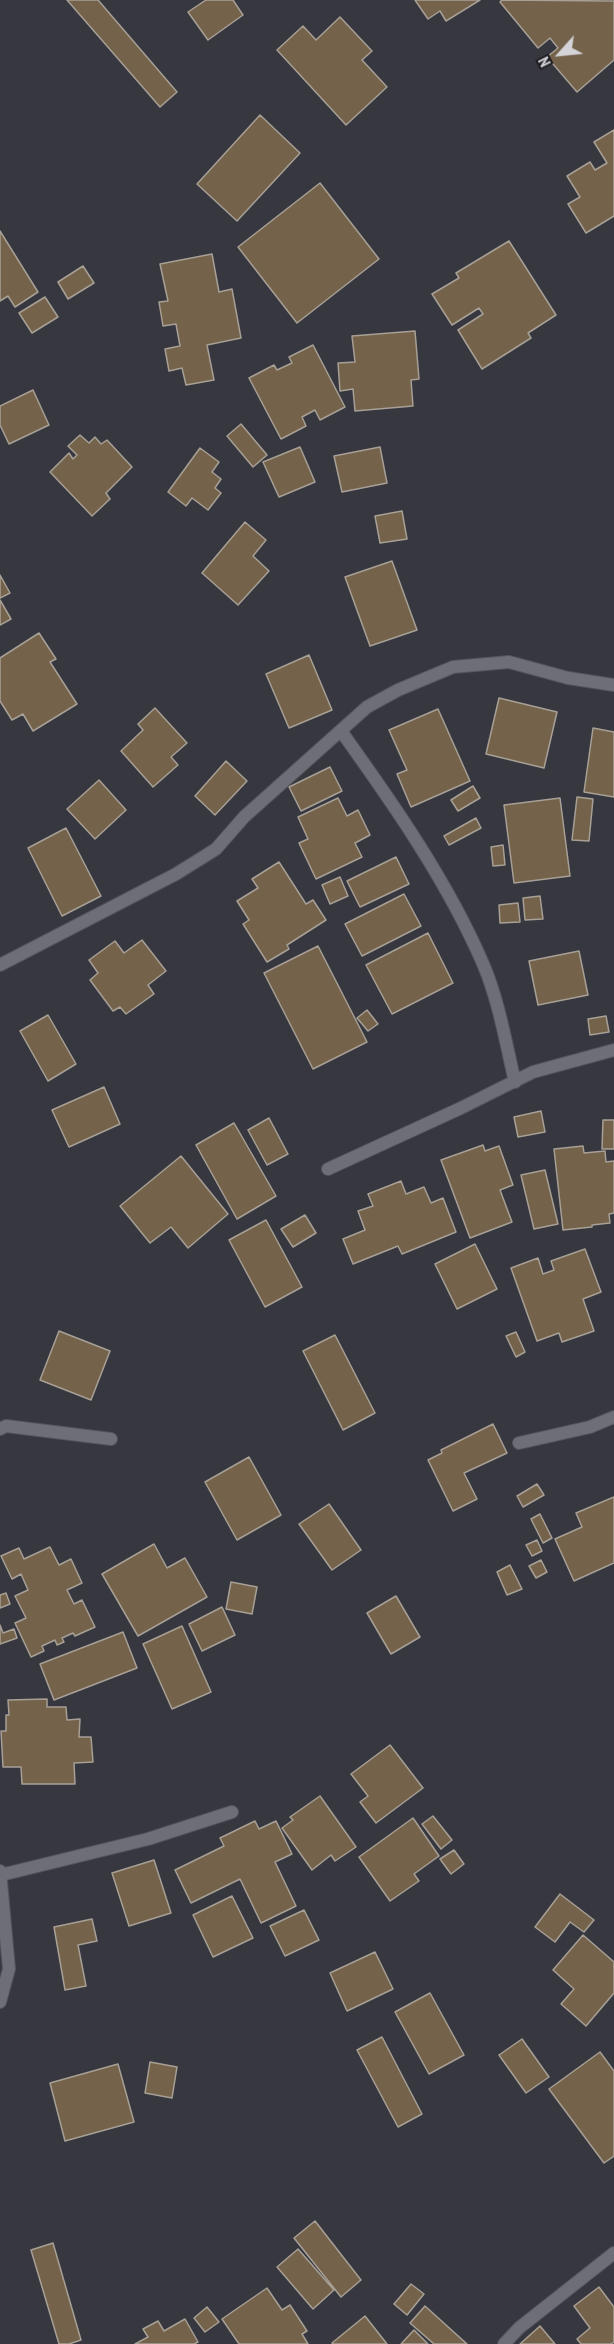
<!DOCTYPE html>
<html>
<head>
<meta charset="utf-8">
<style>
	body { margin:0 }
	#map { position:relative; width:614px; height:2344px; overflow:hidden; background:#373740; font-family:"PT Sans Narrow",sans-serif }
	canvas { display:block }
	.north { position:absolute; left:530px; top:24px; width:60px; height:60px; -webkit-text-stroke:4px #1f1f23; paint-order:stroke; rotate:243deg; font-size:16px; font-weight:700; line-height:24px; text-align:center; color:#d3d3d8 }
	.north::after { content:''; display:block; margin:auto; width:21px; height:27px; background:#d3d3d8; clip-path:polygon(50% 0,100% 100%,50% 72%,0 100%) }
</style>
</head>
<body>
<div id="map">
<canvas width="614" height="2344"></canvas>
<div class="north">N</div>
</div>
<script>
const c = document.querySelector('canvas').getContext('2d');
c.lineJoin = 'round';
function fill(path, color) { c.fillStyle = color; c.fill(path, 'evenodd'); }
function strokePath(path, color, width, dash) { c.strokeStyle = color; c.lineWidth = width; c.lineCap = dash ? 'butt' : 'round'; c.setLineDash(dash || []); c.stroke(path); }
const building = new Path2D(`
	M67,0h31l79,92 -17,15z
	M206,0h27l10,15 -35,25 -20,-28z
	M415,0h65l-34,21 -6,-10 -12,8z
	M502,0l112,1v59l-37,32 -30,-35 11,-9 -8,-10 -12,10 -38,-46z
	M340,17l32,34 -10,9 25,27 -41,38 -69,-75 26,-24 13,14z
	M260,115l40,38 -63,68 -40,-37z
	M614,130v86l-28,17 -18,-29 12,-7 -13,-21 23,-14 5,8 12,-7 -13,-21z
	M320,183l59,76 -82,64 -59,-76z
	M0,231l38,61 -23,15 -7,-11 -8,5z
	M509,241l47,74 -28,18 3,5 -49,31 -24,-39 25,-16 -4,-6 -27,17 -20,-31 27,-16 -3,-5z
	M212,254l7,38 13,-3 9,49 -34,7 7,35 -28,5 -4,-17 -13,3 -4,-22 15,-3 -4,-22 -13,2 -4,-24 9,-1 -8,-37z
	M83,266l11,17 -26,16 -10,-17z
	M45,297l13,20 -26,16 -13,-20z
	M415,331l4,48 -8,1 2,26 -58,5 -2,-22 -13,2 -2,-28 17,-1 -3,-26z
	M313,345l32,62 -25,13 -5,-10 -13,7 4,9 -25,13 -32,-61 25,-13 3,5 15,-7 -3,-6z
	M33,390l16,35 -40,19 -9,-19v-19z
	M241,424l26,31 -14,12 -26,-31z
	M80,435l9,8 6,-6 6,7 6,-4 25,27 -26,26 4,6 -18,17 -42,-44 19,-19 4,6 4,-4 -9,-9z
	M300,447l15,35 -36,15 -16,-35z
	M380,447l7,36 -45,9 -8,-36z
	M200,448l19,14 -7,10 9,7 -6,9 6,5 -13,17 -16,-12 -6,8 -18,-14z
	M402,511l5,28 -27,4 -5,-27z
	M245,522l21,18 -13,16 16,15 -31,34 -36,-32z
	M392,561l25,69 -47,16 -25,-69z
	M0,575l10,18 -10,5z
	M0,600l11,19 -11,6z
	M39,633l17,26 -6,3 27,42 -44,27 -10,-17 -11,6 -12,-19v-43z
	M309,655l23,55 -43,18 -23,-54z
	M499,698l58,14 -13,56 -58,-14z
	M155,708l32,35 -16,14 7,8 -25,22 -32,-36 22,-21 -5,-6z
	M438,709l32,72 -59,26 -14,-33 10,-4 -18,-40z
	M593,728l21,4v65l-30,-5z
	M226,761l21,20 -32,34 -20,-19z
	M330,767l12,24 -41,20 -12,-24z
	M99,780l27,30 -31,29 -28,-30z
	M473,786l7,12 -22,13 -7,-11z
	M577,797l16,2 -4,42 -17,-1z
	M338,798l9,18 11,-6 12,25 -15,8 7,14 -46,22 -17,-36 9,-4 -10,-22z
	M560,798l10,78 -56,7 -10,-78z
	M476,818l5,10 -32,17 -5,-9z
	M66,828l35,68 -39,20 -34,-68z
	M503,845l2,20 -12,1 -2,-19z
	M396,857l13,27 -49,23 -13,-26z
	M279,862l27,42 7,-4 13,20 -39,25 2,4 -22,13 -24,-38 6,-4 -12,-19 21,-13 -6,-9z
	M340,877l8,19 -18,8 -8,-19z
	M404,894l17,32 -59,30 -17,-32z
	M540,896l3,23 -18,1 -2,-22z
	M518,903l2,19 -20,1 -1,-18z
	M428,933l25,50 -61,31 -26,-49z
	M142,940l24,31 -18,14 6,9 -28,20 -6,-7 -7,4 -23,-31 8,-7 -9,-13 26,-19 9,12z
	M318,946l49,96 -54,27 -49,-96z
	M579,951l9,44 -50,10 -9,-44z
	M367,1010l11,14 -10,7 -11,-13z
	M48,1015l28,49 -28,17 -28,-50z
	M606,1016l3,16 -19,3 -2,-16z
	M104,1087l16,37 -51,23 -17,-37z
	M541,1111l4,21 -27,5 -4,-20z
	M269,1118l19,36 -21,11 -19,-35z
	M603,1120h11v29h-12z
	M234,1123l42,73 -39,23 -41,-74z
	M483,1145l2,6 14,-5 14,39 -13,5 12,32 -42,16 -29,-78z
	M583,1146l1,7 21,-2 1,11 8,-1v52l-5,1 1,9 -18,2v2l-29,3 -9,-81z
	M181,1156l47,58 -40,34 -17,-21 -21,16 -30,-37z
	M545,1170l13,54 -24,5 -13,-54z
	M401,1181l5,13 18,-7 7,16 12,-5 13,34 -54,22 -4,-8 -45,18 -10,-25 22,-9 -7,-19 15,-5 -5,-12z
	M305,1215l11,18 -23,14 -12,-18z
	M266,1220l36,67 -37,20 -36,-67z
	M475,1244l22,45 -40,20 -22,-45z
	M585,1249l16,43 -18,7 11,32 -32,11 -3,-9 -22,8 -26,-73 27,-10 5,16 11,-4 -3,-9z
	M59,1331l51,20 -19,49 -51,-20z
	M516,1332l9,20 -9,5 -10,-21z
	M335,1335l40,78 -32,17 -40,-79z
	M493,1424l14,29 -43,20 13,26 -24,12 -25,-51 14,-7 -1,-3z
	M249,1457l32,58 -44,25 -32,-58z
	M537,1484l7,11 -21,12 -6,-11z
	M614,1497v66l-40,18 -19,-42 27,-12 -6,-14z
	M329,1504l32,46 -29,20 -33,-46z
	M540,1514l12,24 -9,5 -12,-24z
	M537,1540l5,11 -10,5 -6,-11z
	M154,1544l13,24 18,-10 22,39 -69,39 -36,-62z
	M50,1547l9,18 12,-6 11,24 -15,7 7,14 8,-4 13,27 -20,9 -2,-3 -11,5 2,4 -7,3 -2,-5 -13,6 2,5 -13,6 -16,-34 11,-5 -11,-22 13,-6 -7,-16 -9,5 -11,-23 18,-8 5,11z
	M541,1560l6,12 -11,6 -7,-12z
	M510,1565l12,24 -15,6 -10,-23z
	M231,1582l26,5 -5,27 -26,-5z
	M6,1593l4,11 -10,4v-13z
	M396,1596l24,41 -29,17 -24,-41z
	M222,1607l13,28 -33,16 -13,-27z
	M0,1625l3,8 11,-4 3,9 -17,6z
	M182,1626l29,66 -39,17 -29,-65z
	M123,1632l14,36 -83,32 -14,-36z
	M47,1699v8h19l1,13 13,-1 -1,18h12l2,25 -19,1 1,21h-53l-1,-17h-18l-2,-36h5v-16h3l-1,-15z
	M390,1745l33,43 -47,35 -16,-21 8,-6 -17,-22z
	M320,1796l36,51 -21,14 -4,-6 -19,15 -30,-42 11,-8 -3,-3z
	M433,1816l19,24 -11,9 -19,-25z
	M413,1818l26,38 -25,18 5,7 -29,20 -31,-44z
	M255,1821l4,8 17,-8 16,33 -17,8 21,44 -35,17 -21,-44 -49,24 -16,-33 49,-24 -4,-8z
	M454,1850l10,14 -13,10 -11,-15z
	M154,1860l17,53 -42,13 -17,-53z
	M560,1894l34,26 -10,12 -14,-10 -15,20 -20,-15z
	M232,1896l21,42 -40,19 -20,-42z
	M304,1910l15,30 -34,16 -15,-30z
	M92,1919l5,22 -19,4 8,41 -21,4 -11,-63z
	M583,1935l31,27v31l-28,33 -25,-22 13,-15 -21,-19z
	M375,1952l18,37 -46,22 -17,-38z
	M430,1993l34,62 -35,19 -34,-62z
	M382,2037l40,77 -24,13 -41,-77z
	M522,2039l27,38 -23,16 -27,-38z
	M600,2052l14,19v85l-10,7 -55,-74z
	M150,2062l27,5 -5,31 -27,-5z
	M118,2064l16,58 -69,19 -15,-58z
	M315,2221l46,59 -20,17 -47,-59z
	M53,2243l28,97 -12,4h-10l-28,-94z
	M298,2249l36,41 -21,19 -36,-42z
	M411,2284l13,10 -17,21 -13,-11z
	M599,2287l15,20v35l-3,2h-30l-4,-5 13,-11 -16,-22z
	M267,2288l15,22 8,-5 17,26 -5,3 6,10h-69l-17,-25z
	M425,2306l42,38h-33l-24,-21z
	M207,2307l12,15 -14,10 -11,-14z
	M365,2316l22,28h-54l-1,-1z
	M185,2319l13,23 -4,2h-59l13,-7 -5,-8 15,-8 6,10z
	M540,2326l15,18h-35z
	M414,2330l14,14h-27z`);
fill(building, '#75624a');
strokePath(building, '#a7a096', 1.5);
const minor = new Path2D(`
	M341,731c53,74 107,151 143,235 15,36 22,78 31,116
	M0,965l176,-91 40,-25 28,-32 123,-110 31,-17 55,-23 56,-5 59,16 46,7
	M328,1169l133,-61 72,-36 81,-22
	M0,1429l6,-3 105,13
	M519,1443l71,-16 24,-10
	M0,1871l9,98 -9,33
	M1,1875l147,-36 84,-27
	M504,2344l15,-16 95,-75`);
strokePath(minor, '#54545c', 14);
strokePath(minor, '#6e6e79', 12);
</script>
</body>
</html>
